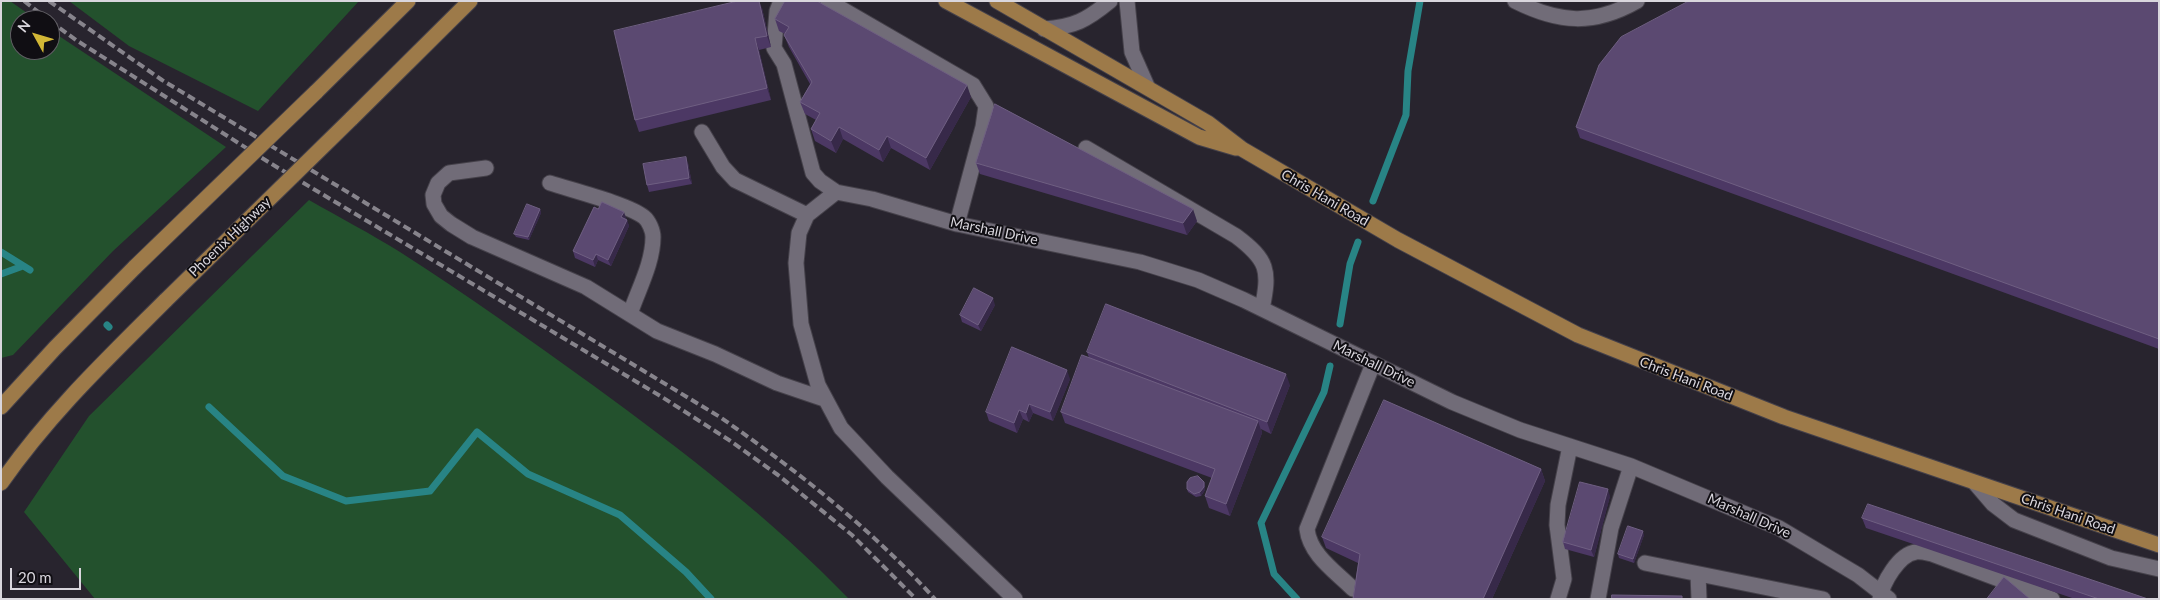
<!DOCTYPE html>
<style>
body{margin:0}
#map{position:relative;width:2160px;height:600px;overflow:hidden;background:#28242e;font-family:Lato,sans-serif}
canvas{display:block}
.frame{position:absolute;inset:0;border:2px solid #d9d6dd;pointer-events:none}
.north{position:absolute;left:10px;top:10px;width:50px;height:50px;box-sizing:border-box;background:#100e13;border:1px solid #605e64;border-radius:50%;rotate:309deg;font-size:14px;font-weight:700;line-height:20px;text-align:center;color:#d9d6dd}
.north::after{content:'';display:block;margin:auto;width:18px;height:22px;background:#d2b736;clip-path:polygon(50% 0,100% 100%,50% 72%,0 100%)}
.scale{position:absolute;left:10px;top:568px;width:71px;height:22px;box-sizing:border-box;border:2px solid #d9d6dd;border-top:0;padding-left:6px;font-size:15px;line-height:18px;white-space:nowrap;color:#d9d6dd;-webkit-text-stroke:4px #100e13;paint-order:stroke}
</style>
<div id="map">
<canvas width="2160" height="600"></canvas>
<div class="frame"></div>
<div class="north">N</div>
<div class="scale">20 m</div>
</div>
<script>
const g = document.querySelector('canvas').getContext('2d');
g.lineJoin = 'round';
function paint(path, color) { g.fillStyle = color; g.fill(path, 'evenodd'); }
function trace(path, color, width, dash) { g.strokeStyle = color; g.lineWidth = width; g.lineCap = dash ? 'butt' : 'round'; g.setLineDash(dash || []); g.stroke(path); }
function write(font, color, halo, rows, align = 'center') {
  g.font = font + ' Lato,sans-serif'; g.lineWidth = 4; g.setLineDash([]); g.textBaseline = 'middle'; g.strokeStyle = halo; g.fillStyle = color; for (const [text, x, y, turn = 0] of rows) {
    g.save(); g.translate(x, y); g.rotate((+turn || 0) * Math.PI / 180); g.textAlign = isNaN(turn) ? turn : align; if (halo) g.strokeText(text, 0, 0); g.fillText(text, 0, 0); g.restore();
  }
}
const green = new Path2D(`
 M1,1H10L37,20H20V50H50V30L226,147L113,251L13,355L1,358Z
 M69,1H359L258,111L129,46Z
 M309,200C339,217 371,234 400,252C466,294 530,340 594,386C683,451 772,519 849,599H95L24,512L89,416Z`);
const stream = new Path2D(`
 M1373,201L1406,115L1408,71L1420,1
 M1,252L30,270
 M1,274L23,266
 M1340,324L1350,264L1358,242
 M107,325L109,327
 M209,407L283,476L346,501L430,491L477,432L528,474L620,515L686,572L711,599
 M1297,599L1274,574L1261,523L1324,392L1330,366`);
const minor = new Path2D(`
 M781,1L777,11L774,48L784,64L813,173L820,181L836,192L872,199L957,224L1140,262L1198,280L1244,300L1452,402L1520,430L1631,466L1779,528L1858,575L1889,599
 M828,1L973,85L986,106L983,127L957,224
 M1127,1L1132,52L1147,86
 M1515,1C1559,23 1593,26 1637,1
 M1044,29C1074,27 1087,20 1110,1
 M702,132L723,167L735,180L807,215
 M1086,148L1236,236C1268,260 1270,270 1262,309
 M486,168L449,173L438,183L433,195L434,204L441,216L451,224L472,237L586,287L657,331L715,354L777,383L824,399
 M550,183C571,190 628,204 644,217C649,221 653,231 653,237C653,263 638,290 630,314
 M836,192L807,215L799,233L796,263L801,324L818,385L841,428L887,477L1015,599
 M1975,483L1993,504L2014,520L2111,558L2159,569
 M1645,563L1823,599
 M1698,574L1699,599
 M1353,589C1335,571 1310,555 1307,529L1373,364
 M1558,599L1564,579L1557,525L1558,505L1570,446
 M1598,599L1611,528L1631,466
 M1880,599C1882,583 1899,554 1916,552C1921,551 1927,553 1932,554L2052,599`);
const major = new Path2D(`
 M946,1L1199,137L1236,148
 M997,1L1208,123L1242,149L1398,240L1578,335L1784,417L2159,545
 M316,92L408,1
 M351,119L470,1
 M1,407L55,348L135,267
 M1,483C50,413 106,360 166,300`);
const rail = new Path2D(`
 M24,1L49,20
 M49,1L162,80L720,417C800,473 869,527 935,599
 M50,21L76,40L270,163L662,397L729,440L778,475L852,535L916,599`);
const majorBridge = new Path2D(`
 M135,267L316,92
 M166,300L351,119`);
const wall = new Path2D(`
 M2159,1V349L1580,138L1576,127Z
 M762,8L771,47L759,50L771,100L639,132L635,120Z
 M775,19L971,97L930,170L891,148L883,162L843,139L836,153L815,141L811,129L816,120L805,114L800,102L810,84L789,47L784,35L785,34L779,31Z
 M688,163L692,184L649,192L647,185Z
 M976,163L1197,221L1187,235L980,174Z
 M540,209L541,213L529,240L516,237L514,234Z
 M626,218L629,226L611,266L598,260L595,267L575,258L573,251Z
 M995,305L981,331L962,322L960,315Z
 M1087,352L1290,385L1271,434L1261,429L1262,433L1230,516L1209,508L1205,496L1212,478L1065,423L1061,412L1089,358Z
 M1070,379L1053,421L1033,413L1029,422L1023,419L1017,433L989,421L986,412Z
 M1541,469L1545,481L1492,599H1353L1358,563L1326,548L1322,537Z
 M1204,482L1205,485V490L1201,496L1196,497L1188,492L1187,489Z
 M1610,496L1594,557L1565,549L1563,542Z
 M1862,518L2148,599H2075L1866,528Z
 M1644,535L1634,563L1619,558L1618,554Z`);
const shadedWall = new Path2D(`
 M759,1L762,8L771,47L767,36Z
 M755,38L759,50L771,100L767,88Z
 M967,85L971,97L930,170L926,158Z
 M839,127L843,139L836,153L831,141Z
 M887,136L891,148L883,162L879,150Z
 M686,157L688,163L692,184L689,178Z
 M540,209L541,213L529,240L528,237Z
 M1193,209L1197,221L1187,235L1183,223Z
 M624,212L626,218L624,224L621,217Z
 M627,220L629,226L611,266L608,260Z
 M596,254L598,260L595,267L593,260Z
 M993,298L995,305L981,331L978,325Z
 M1067,370L1070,379L1053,421L1050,412Z
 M1286,374L1290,385L1271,434L1267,422Z
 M1029,404L1033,413L1029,422L1026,413Z
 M1019,410L1023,419L1017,433L1014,423Z
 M1258,421L1262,433L1230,516L1226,504Z
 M1541,469L1545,481L1492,599H1483Z
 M1204,482L1205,485V490L1201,496L1200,492Z
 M1608,489L1610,496L1594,557L1591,550Z
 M1643,531L1644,535L1634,563L1633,559Z`);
const building = new Path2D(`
 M738,1H759L767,36L755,38L767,88L635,120L614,31Z
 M785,1H817L967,85L926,158L887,136L879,150L839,127L831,141L811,129L820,113L800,102L812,82L784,35L789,27L775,19Z
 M1689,1H2159V339L1576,127L1599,65L1621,37Z
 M995,104L1193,209L1183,223L976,163Z
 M686,157L689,178L647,185L643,164Z
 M602,202L624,212L621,217L627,220L608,260L596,254L593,260L573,251L594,207L598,209Z
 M527,204L540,209L528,237L514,234Z
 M974,288L993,298L978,325L960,315Z
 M1106,304L1286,374L1267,422L1087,352Z
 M1012,347L1067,370L1050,412L1029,404L1026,413L1019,410L1014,423L986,412Z
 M1082,355L1258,421L1226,504L1205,496L1215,469L1061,412Z
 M1384,400L1541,469L1483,599H1353L1360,554L1322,537Z
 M1198,476L1204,482V487L1200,492L1194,494L1187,489V482L1190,478Z
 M1580,482L1608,489L1591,550L1563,542Z
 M1868,504L2148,599H2099L1862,518Z
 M1628,526L1643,531L1633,559L1618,554Z
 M2004,577L2030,599H1987Z
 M1612,595L1682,596V599H1612Z`);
const streetNames = [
 ["Chris Hani Road",1325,198,30],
 ["Marshall Drive",994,231,12],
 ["Phoenix Highway",230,237,-44],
 ["Marshall Drive",1374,364,26],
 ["Chris Hani Road",1686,379,21],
 ["Chris Hani Road",2068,514,19],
 ["Marshall Drive",1749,516,24]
];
paint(green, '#23512d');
trace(stream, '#288485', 7);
trace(minor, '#45414a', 17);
trace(major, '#45414a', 17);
trace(minor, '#716c78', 15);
trace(major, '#9d7a49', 15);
trace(rail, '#87848c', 4, [8, 4]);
trace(majorBridge, '#45414a', 17, []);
trace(majorBridge, '#9d7a49', 15);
paint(wall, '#4c3864');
paint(shadedWall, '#372949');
paint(building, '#5b4971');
trace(building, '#6f5f82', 1);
write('14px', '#d9d6dd', '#100e13', streetNames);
</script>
